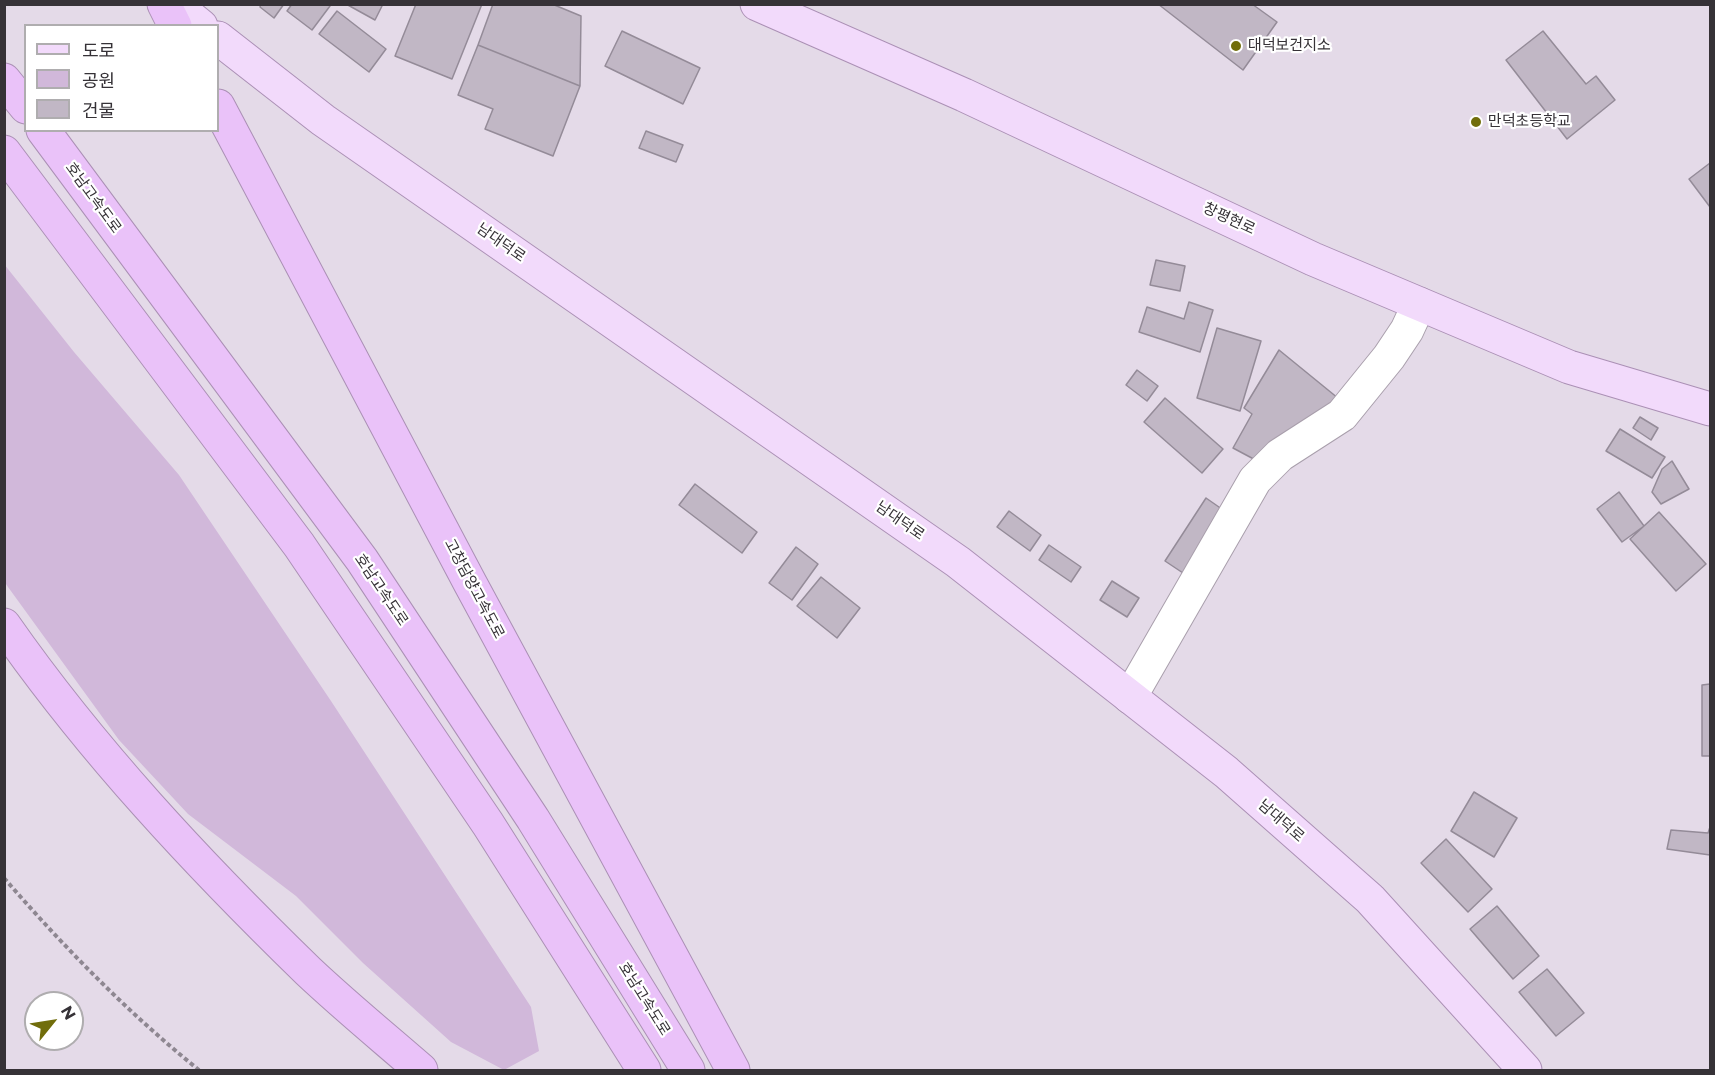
<!DOCTYPE html>
<meta charset="utf-8">
<style>
body{margin:0}
#map{position:relative;width:1715px;height:1075px;overflow:hidden;background:#e4dae8;font-family:Montserrat,"Noto Sans KR",sans-serif}
canvas{display:block}
.frame{position:absolute;inset:0;border:6px solid #363237;pointer-events:none}
.legend{position:absolute;left:24px;top:24px;width:195px;height:108px;box-sizing:border-box;background:#fff;border:2px solid #afadaf;margin:0;padding:8px 10px;list-style:none;font-size:18px;color:#363237}
.legend li{display:flex;align-items:center;gap:12px;height:30px}
.legend b{width:30px;border:2px solid #afadaf}
.north{position:absolute;left:24px;top:991px;width:60px;height:60px;box-sizing:border-box;background:#fff;border:2px solid #afadaf;border-radius:50%;rotate:60deg;font-size:16px;font-weight:700;line-height:24px;text-align:center;color:#363237}
.north::after{content:'';display:block;margin:auto;width:21px;height:27px;background:#716d0b;clip-path:polygon(50% 0,100% 100%,50% 72%,0 100%)}
</style>
<div id="map">
<canvas width="1715" height="1075"></canvas>
<div class="frame"></div>
<ul class="legend">
<li><b style="height:8px;background:#f2dafb"></b>도로</li>
<li><b style="height:16px;background:#d1b8da"></b>공원</li>
<li><b style="height:16px;background:#c1b7c5"></b>건물</li>
</ul>
<div class="north">N</div>
</div>
<script>
const g = document.querySelector('canvas').getContext('2d');
g.lineJoin = 'round';
function paint(path, color) { g.fillStyle = color; g.fill(path, 'evenodd'); }
function trace(path, color, width, dash) { g.strokeStyle = color; g.lineWidth = width; g.lineCap = dash ? 'butt' : 'round'; g.setLineDash(dash || []); g.stroke(path); }
function write(font, color, halo, rows, align = 'center') {
  g.font = font + ' Montserrat,"Noto Sans KR",sans-serif'; g.lineWidth = 4.5; g.setLineDash([]); g.textBaseline = 'middle'; g.strokeStyle = halo; g.fillStyle = color; for (const [text, x, y, turn = 0] of rows) {
    g.save(); g.translate(x, y); g.rotate((+turn || 0) * Math.PI / 180); g.textAlign = isNaN(turn) ? turn : align; if (halo) g.strokeText(text, 0, 0); g.fillText(text, 0, 0); g.restore();
  }
}
const green = new Path2D(`
 M4,264L74,352L179,475L331,701L531,1007L539,1051L504,1070L451,1042L363,963L296,896L188,814L119,740L8,587L4,581Z`);
const building = new Path2D(`
 M261,4H284L274,18L260,7Z
 M292,4H328L330,6L312,30L287,11Z
 M346,4H383L375,20Z
 M416,4H482L452,79L395,56Z
 M493,4H552L581,16L580,86L478,45Z
 M1158,4H1252L1277,22L1243,70Z
 M337,11L386,49L369,72L319,34Z
 M622,31L700,68L683,104L605,66Z
 M1543,31L1586,84L1596,76L1615,100L1567,139L1506,60Z
 M478,45L580,86L553,156L485,129L493,109L458,95Z
 M646,131L683,145L676,162L639,148Z
 M1710,163V207L1689,179Z
 M1156,260L1185,266L1180,291L1150,285Z
 M1189,302L1213,310L1200,352L1139,332L1147,307L1184,319Z
 M1217,328L1261,341L1240,411L1197,398Z
 M1279,350L1344,403L1263,464L1233,448L1252,414L1244,408Z
 M1137,370L1158,386L1147,401L1126,385Z
 M1165,398L1223,449L1202,473L1144,422Z
 M1640,417L1658,428L1651,440L1633,428Z
 M1620,429L1665,457L1652,478L1606,451Z
 M1672,461L1689,489L1661,504L1652,492L1662,469Z
 M695,484L757,532L742,553L679,505Z
 M1619,492L1644,526L1622,542L1597,509Z
 M1206,498L1229,514L1189,577L1165,561Z
 M1009,511L1041,535L1030,551L997,527Z
 M1659,512L1706,564L1676,591L1630,539Z
 M1049,545L1081,567L1071,582L1039,560Z
 M796,547L818,564L792,600L769,583Z
 M821,577L860,608L837,638L797,606Z
 M1112,581L1139,598L1127,617L1100,600Z
 M1710,684V756H1702V685Z
 M1474,792L1517,818L1494,857L1451,831Z
 M1710,827V855L1667,849L1671,830L1708,833Z
 M1446,839L1492,889L1468,912L1421,863Z
 M1497,906L1539,956L1513,979L1470,929Z
 M1547,969L1584,1013L1556,1036L1519,992Z`);
const path = new Path2D(`
 M4,878C64,947 128,1013 199,1070`);
const minor = new Path2D(`
 M1130,697L1255,480L1280,455L1342,415L1389,357L1407,330L1419,304`);
const major = new Path2D(`
 M174,4L201,26
 M757,4L964,95L1313,259L1569,367L1710,409
 M218,38L323,120L958,562L1226,772L1370,899L1525,1070`);
const highway = new Path2D(`
 M164,4L175,26
 M4,80L26,107
 M218,106L470,583L733,1070
 M43,130L362,560L533,819L688,1070
 M4,152L299,545L488,824L644,1070
 M4,625C92,751 198,864 308,971C344,1005 383,1037 421,1070`);
const markers = [
 [1236,46,6,"#716d0b"],
 [1476,122,6,"#716d0b"]
];
const poiNames = [
 ["대덕보건지소",1248,46],
 ["만덕초등학교",1488,122]
];
const streetNames = [
 ["호남고속도로",93,198,54],
 ["창평현로",1229,219,25],
 ["남대덕로",501,243,35],
 ["남대덕로",900,521,35],
 ["고창담양고속도로",474,589,62],
 ["호남고속도로",381,590,56],
 ["남대덕로",1281,821,41],
 ["호남고속도로",644,999,58]
];
paint(green, '#d1b8da');
paint(building, '#c1b7c5');
trace(building, '#948b98', 1.5);
trace(minor, '#a99fac', 35);
trace(major, '#ab90b5', 35);
trace(highway, '#ab90b5', 35);
trace(path, '#8e8791', 4, [4.5, 3]);
trace(minor, '#fff', 33);
trace(major, '#f2dafb', 33);
trace(highway, '#eac2f9', 33);
for (const [x, y, r, color] of markers) { const dot = new Path2D(); dot.arc(x, y, r, 0, 2 * Math.PI); g.fillStyle = color; g.fill(dot); trace(dot, '#fff', 2); }
write('15px', '#363237', '#fff', poiNames, 'left');
write('15px', '#363237', '#fff', streetNames);
</script>
